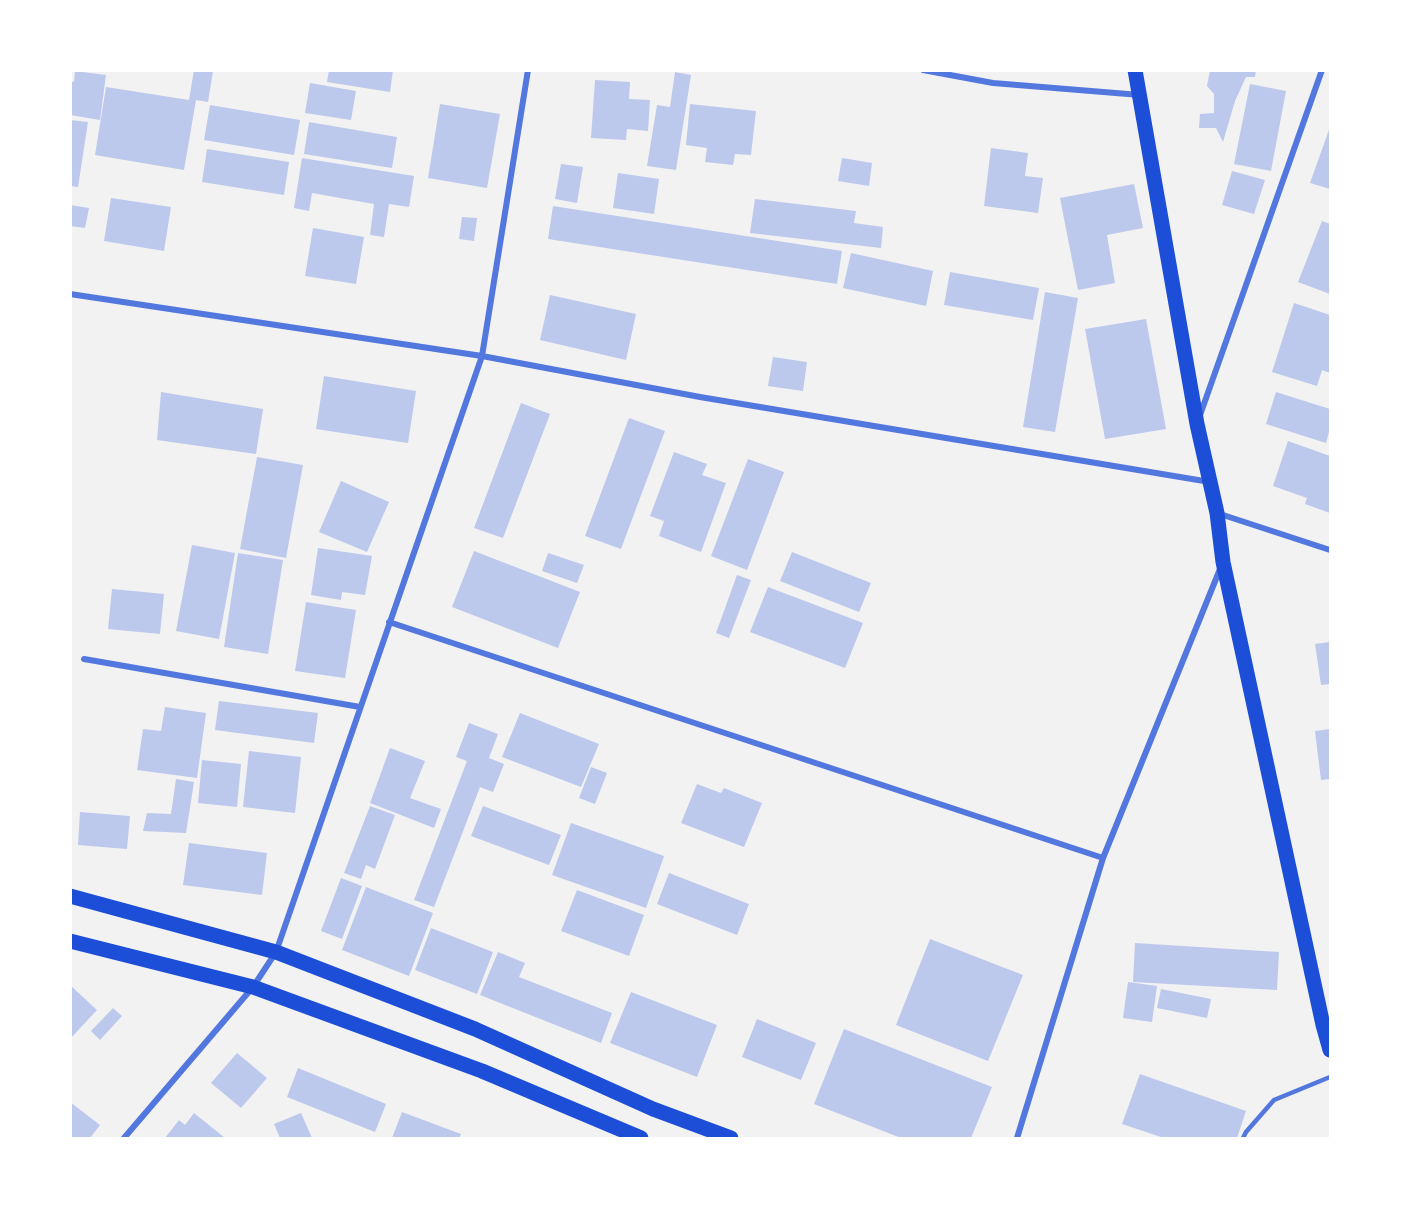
<!DOCTYPE html>
<style>
body{margin:0}
#map{position:relative;width:1401px;height:1209px;overflow:hidden;background:#f2f2f2;font-family:Lora,serif}
canvas{display:block}
.frame{position:absolute;inset:0;border:72px solid #fff;pointer-events:none}
</style>
<div id="map">
<canvas width="1401" height="1209"></canvas>
<div class="frame"></div>
</div>
<script>
const g = document.querySelector('canvas').getContext('2d');
g.lineJoin = 'round';
function paint(path, color) { g.fillStyle = color; g.fill(path, 'evenodd'); }
function trace(path, color, width, dash) { g.strokeStyle = color; g.lineWidth = width; g.lineCap = dash ? 'butt' : 'round'; g.setLineDash(dash || []); g.stroke(path); }
const building = new Path2D(`
 M194,70L213,71L208,102L196,100L184,170L95,155L106,87L189,100Z
 M329,70H393L390,92L327,82Z
 M1210,70H1256L1255,77H1246L1235,101L1223,142L1216,128H1199L1200,114L1214,113V94L1207,86Z
 M75,71L106,75L100,120L70,115V81L74,82Z
 M675,72L691,75L676,170L647,166L657,105L670,107Z
 M595,80L630,82L629,99L650,100L648,131L627,129L626,140L591,138Z
 M310,83L356,91L351,120L305,113Z
 M1250,84L1286,91L1271,171L1234,164Z
 M440,104L500,114L487,188L428,178Z
 M690,104L756,111L751,155L735,154L733,165L705,162L707,148L686,145Z
 M210,105L300,120L294,155L204,140Z
 M70,120L88,122L78,187L70,186Z
 M309,122L397,137L392,168L304,154Z
 M1330,127V189L1310,183Z
 M991,148L1028,153L1025,176L1043,178L1038,213L984,206Z
 M207,149L289,162L284,195L202,182Z
 M302,158L414,176L409,207L389,204L384,237L370,235L374,204L312,193L309,211L294,208Z
 M842,158L872,163L869,186L838,181Z
 M561,164L583,167L577,203L555,199Z
 M1232,171L1265,180L1254,214L1222,205Z
 M618,173L659,179L654,214L613,208Z
 M1134,184L1143,228L1107,235L1115,283L1078,290L1060,198Z
 M111,198L171,207L164,251L104,241Z
 M755,199L856,211L854,223L883,227L881,248L750,233Z
 M70,205L89,208L85,228L70,226Z
 M553,206L842,251L837,284L548,239Z
 M462,217L477,218L474,241L459,239Z
 M1322,221L1330,224V294L1298,282Z
 M313,228L364,237L356,284L305,276Z
 M851,253L933,271L926,306L843,288Z
 M950,272L1039,288L1033,320L944,305Z
 M1045,292L1078,298L1055,432L1023,427Z
 M550,295L636,314L626,360L540,340Z
 M1294,303L1330,315V373L1322,370L1317,386L1272,372Z
 M1146,319L1166,429L1105,439L1085,329Z
 M773,357L807,362L803,391L768,386Z
 M324,376L416,391L408,443L316,429Z
 M161,392L263,409L256,454L157,440Z
 M1276,392L1330,409V428L1326,443L1266,424Z
 M521,403L550,414L503,538L474,528Z
 M629,418L665,431L621,549L585,536Z
 M1288,441L1330,456V513L1305,504L1307,498L1273,486Z
 M674,452L707,464L702,475L726,483L701,552L659,536L664,521L650,516Z
 M257,457L303,465L286,558L240,549Z
 M748,459L784,472L747,570L711,556Z
 M341,481L389,502L367,552L319,532Z
 M192,545L235,553L219,639L176,631Z
 M318,548L372,556L365,595L342,592L341,600L311,595Z
 M474,551L580,592L558,648L452,607Z
 M792,552L871,583L859,612L780,581Z
 M238,553L283,560L268,654L224,647Z
 M548,553L584,565L577,583L542,571Z
 M737,575L751,580L729,638L716,633Z
 M768,587L863,623L845,668L750,632Z
 M112,589L164,594L160,634L108,629Z
 M306,602L356,610L345,678L295,671Z
 M1330,642V684L1321,685L1315,644Z
 M219,701L318,713L314,743L215,730Z
 M165,707L206,713L197,778L137,770L143,729L161,731Z
 M520,713L599,744L581,787L502,757Z
 M469,723L498,734L489,758L504,764L493,792L480,787L434,907L414,900L467,761L456,757Z
 M1330,729V779L1321,780L1315,731Z
 M390,748L425,761L410,798L441,809L434,828L370,803Z
 M249,751L301,757L295,813L243,807Z
 M202,760L241,764L237,807L198,803Z
 M591,767L607,773L595,804L579,798Z
 M176,779L194,782L186,833L143,831L147,813L171,814Z
 M697,784L721,793L724,788L762,803L744,847L681,823Z
 M370,806L395,815L375,869L366,865L361,879L344,873Z
 M483,806L561,835L549,865L471,836Z
 M80,812L130,816L127,849L78,845Z
 M571,823L664,856L646,908L552,875Z
 M189,843L267,853L262,895L183,885Z
 M669,873L749,904L737,935L657,904Z
 M341,878L362,886L342,939L321,931Z
 M366,887L433,913L409,976L342,950Z
 M577,890L644,915L629,956L561,931Z
 M431,928L493,952L477,994L415,970Z
 M930,939L1023,975L988,1061L896,1025Z
 M1135,943L1279,952L1277,990L1133,982Z
 M498,952L525,963L519,977L612,1013L601,1043L480,995Z
 M1128,982L1157,986L1152,1022L1123,1018Z
 M70,985L97,1010L70,1039Z
 M1161,989L1211,999L1207,1018L1157,1008Z
 M631,992L717,1025L697,1077L610,1043Z
 M113,1008L122,1016L100,1040L91,1031Z
 M757,1019L816,1043L801,1080L742,1057Z
 M844,1029L992,1087L971,1138H901L814,1104Z
 M237,1053L267,1078L241,1108L211,1083Z
 M298,1068L386,1104L375,1132L287,1097Z
 M1140,1074L1246,1111L1237,1138H1164L1122,1124Z
 M70,1102L100,1125L90,1138H70Z
 M402,1112L461,1134L459,1138H392Z
 M194,1113L225,1138H165L179,1120L185,1125Z
 M301,1113L312,1138H280L274,1124Z`);
const service = new Path2D(`
 M1243,1138L1246,1132L1274,1100L1330,1077`);
const minor = new Path2D(`
 M923,70L993,83L1140,95
 M70,294L482,356L700,397L1210,482
 M1199,418L1322,70
 M1220,514L1330,550
 M389,622L1103,858
 M84,659L360,707
 M124,1138L253,987L276,952L482,356L528,70
 M1017,1138L1103,858L1220,569`);
const primary = new Path2D(`
 M1135,70L1197,424L1217,513L1223,562L1323,1025L1330,1050
 M70,896L276,952L475,1029L653,1109L731,1138
 M70,941L253,987L482,1071L641,1138`);
paint(building, '#bdc9ec');
trace(service, '#5277de', 4.5);
trace(minor, '#5277de', 6);
trace(primary, '#1d4ed8', 15);
</script>
